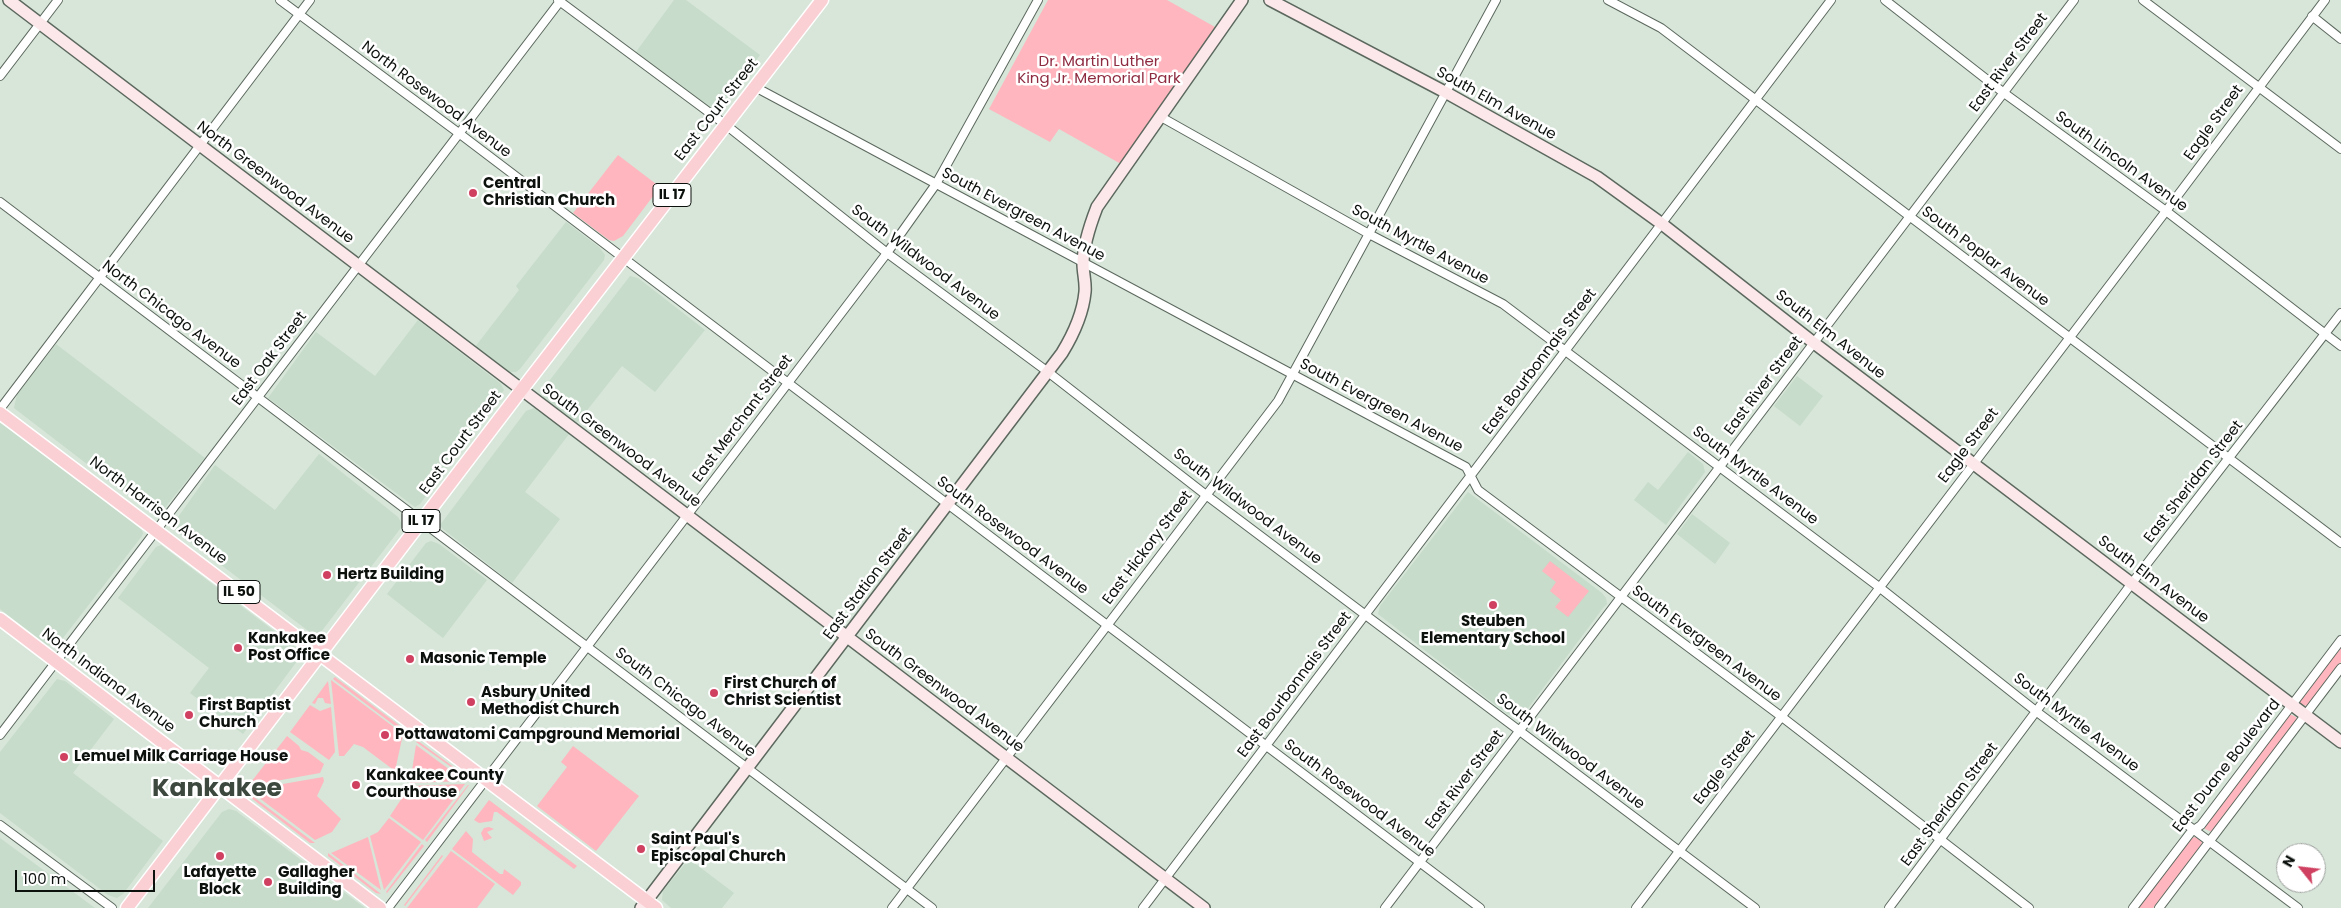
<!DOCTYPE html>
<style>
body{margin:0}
#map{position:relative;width:2341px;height:908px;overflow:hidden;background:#d7e6d9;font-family:Poppins,sans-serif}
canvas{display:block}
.north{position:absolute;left:2276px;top:843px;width:50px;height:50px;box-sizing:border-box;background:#fff;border:1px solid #9ea09e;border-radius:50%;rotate:299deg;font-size:14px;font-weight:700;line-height:20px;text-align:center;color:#0c110d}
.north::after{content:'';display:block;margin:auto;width:18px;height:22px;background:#d04060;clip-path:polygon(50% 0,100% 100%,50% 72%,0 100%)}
.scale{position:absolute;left:15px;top:870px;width:140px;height:22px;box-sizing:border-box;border:2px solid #0c110d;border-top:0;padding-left:6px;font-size:15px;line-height:18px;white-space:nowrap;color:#0c110d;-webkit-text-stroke:4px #fff;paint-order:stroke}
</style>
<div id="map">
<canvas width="2341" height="908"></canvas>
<div class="north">N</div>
<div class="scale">100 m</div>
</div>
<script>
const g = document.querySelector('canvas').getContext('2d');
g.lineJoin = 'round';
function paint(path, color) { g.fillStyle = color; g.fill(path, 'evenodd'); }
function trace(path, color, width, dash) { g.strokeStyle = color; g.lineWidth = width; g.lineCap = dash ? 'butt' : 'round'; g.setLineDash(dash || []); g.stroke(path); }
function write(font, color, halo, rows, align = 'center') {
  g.font = font + ' Poppins,sans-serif'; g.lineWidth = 5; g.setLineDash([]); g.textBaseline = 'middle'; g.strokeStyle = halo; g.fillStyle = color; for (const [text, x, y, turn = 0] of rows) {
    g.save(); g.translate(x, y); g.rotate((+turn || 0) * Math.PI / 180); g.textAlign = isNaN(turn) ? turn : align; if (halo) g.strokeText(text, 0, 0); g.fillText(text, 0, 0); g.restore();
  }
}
const built = new Path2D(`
 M674,0H686L760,55L719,109L710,108L636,52Z
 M566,222L599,247L605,255L604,260L520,369L516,372H509L475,347L519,290L516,286Z
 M630,276L638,278L705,330L655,392L622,366L577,423L543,397V389Z
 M418,320L501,384L504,390L420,504L415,507L268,398L316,332L375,376Z
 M56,344L205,458L159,515L152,514L14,408L17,394Z
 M1797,376L1823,396L1800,426L1774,406Z
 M534,408L569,434L525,492L560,519L512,583L443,529L440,525L526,411Z
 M0,423L6,425L141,529L143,533L142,536L56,647L47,645L0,609Z
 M1688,452L1703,464L1705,472L1666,525L1634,500L1648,482L1658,490Z
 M319,454L398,517L402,524L400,529L321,632L315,636L171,527L215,465L275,510Z
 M1468,492L1602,593L1606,598L1607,604L1603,608L1523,715L1517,717L1507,714L1378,614L1380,606Z
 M1692,514L1730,543L1715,564L1677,534Z
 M431,541L439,544L487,580L443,638L387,594L426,543Z
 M161,545L303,653L243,734L190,693L209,668L118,598L156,547Z
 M57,679L65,681L114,719L73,773L163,841L123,894L117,898L108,895L0,813V752Z
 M229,809L236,811L365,908H148L222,812Z
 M0,838L95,908H0Z
 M689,859L734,893L722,908H671L662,900L663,891Z`);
const green = new Path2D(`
 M1048,0H1167L1215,27L1121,164L1059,129L1050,142L989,109Z
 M618,155L660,187L623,236L614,241L609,240L573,213Z
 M1550,561L1589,591L1568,617L1555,607L1561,600L1550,591L1556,582L1542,571Z
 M2341,647V662L2307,706L2300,704V700Z
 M335,677L400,726L403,732L333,679Z
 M331,680L403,734L395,771L363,747L354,744L344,756H339Z
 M328,681L331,704L325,703L323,698H318L315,704L312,703Z
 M310,705L320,711L331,707L335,752L329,760L290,732Z
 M2289,714L2296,717L2297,720L2212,832L2205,829V825Z
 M287,736L299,746L301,750L308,752L324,764L320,773L248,786Z
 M418,741L466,776L468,779L416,742Z
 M416,745L465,781L410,783Z
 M573,746L639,796L596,851L537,806L567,767L561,762Z
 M323,777L324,781L317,796L341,819L332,832L315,840L254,794L260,788Z
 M465,784L423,840L390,816L410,786Z
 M469,785L427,842L425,840L468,785Z
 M247,792L315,843H310L246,794Z
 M489,800L577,866L574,869L497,812H494L492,821L479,823L474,820Z
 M389,818L421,842L384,890L370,836L378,832Z
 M489,827L494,829L487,832L492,838L484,841L481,833L484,828Z
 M466,831L473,839L472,852L500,874H503L504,869L521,882V885L513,895L452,849Z
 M368,837L381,890L331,853Z
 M2196,837L2202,842L2201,846L2153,908H2138L2191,838Z
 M422,844L424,846L387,893L386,892Z
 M451,851L495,884L477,908H407Z
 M328,853L381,894L376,893L328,856Z
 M442,855L443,856L405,906L404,905Z`);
const street = new Path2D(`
 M280,0L460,134L1480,908
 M558,0L726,125L887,253L1048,372L1206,495L1755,908
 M1608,0L1661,28L2341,543
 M1885,0L2004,93L2166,211L2341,346
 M2143,0L2341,149
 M2312,16L2341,39
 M0,76L58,0
 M755,87L1466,467L1478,490L1782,717L2029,908
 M1161,117L1369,234L1503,304L1879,587L2037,712L2298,908
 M0,202L932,908
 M0,409L310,0
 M0,735L561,0
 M0,825L112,908
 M388,908L887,253L936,184L1038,0
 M892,908L1278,401L1496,0
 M1143,908L1831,0
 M1385,908L2074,0
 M1636,908L2166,211L2325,0
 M1889,908L2132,583L2341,313
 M2133,908L2191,832L2201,825L2341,640
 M2159,908L2341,668`);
const secondary = new Path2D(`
 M9,0L1204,908
 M1270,0L1445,92L1597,177L1662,224L1814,343L2341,742
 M641,908L1062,353C1073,335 1083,313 1085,292C1086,283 1083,273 1083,264C1083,245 1090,225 1097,207L1242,0`);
const primary = new Path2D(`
 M0,413L656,908
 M0,619L380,908
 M127,908L513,401L822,0`);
const markers = [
 [473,193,5,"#d04060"],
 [327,575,5,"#d04060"],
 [1493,605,5,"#d04060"],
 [238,648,5,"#d04060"],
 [410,659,5,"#d04060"],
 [714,693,5,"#d04060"],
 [471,702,5,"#d04060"],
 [189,715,5,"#d04060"],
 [385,735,5,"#d04060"],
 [64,757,5,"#d04060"],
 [356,785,5,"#d04060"],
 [641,849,5,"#d04060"],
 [220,856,5,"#d04060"],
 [268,882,5,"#d04060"]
];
const shields = [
 [672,195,38],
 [421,521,38],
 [239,592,42]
];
const shieldNames = [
 ["IL 17",672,195],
 ["IL 17",421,521],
 ["IL 50",239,592]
];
const parkNames = [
 ["Dr. Martin Luther",1099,62],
 ["King Jr. Memorial Park",1099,79]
];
const streetNames = [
 ["East River Street",2009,63,-53],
 ["North Rosewood Avenue",436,100,37],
 ["South Elm Avenue",1496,104,29],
 ["East Court Street",717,110,-52],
 ["Eagle Street",2214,123,-54],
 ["South Lincoln Avenue",2121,162,36],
 ["North Greenwood Avenue",275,183,37],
 ["South Evergreen Avenue",1023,215,28],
 ["South Myrtle Avenue",1420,245,28],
 ["South Poplar Avenue",1985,257,37],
 ["South Wildwood Avenue",925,263,37],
 ["North Chicago Avenue",171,315,37],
 ["South Elm Avenue",1830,335,38],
 ["East Oak Street",270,359,-53],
 ["East Bourbonnais Street",1540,362,-53],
 ["East River Street",1764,386,-53],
 ["South Evergreen Avenue",1381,406,28],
 ["East Merchant Street",743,419,-53],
 ["East Court Street",461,443,-53],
 ["South Greenwood Avenue",621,446,37],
 ["Eagle Street",1969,446,-53],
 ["South Myrtle Avenue",1755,476,37],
 ["East Sheridan Street",2194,482,-52],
 ["South Wildwood Avenue",1247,507,37],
 ["North Harrison Avenue",158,511,37],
 ["South Rosewood Avenue",1012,536,37],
 ["East Hickory Street",1148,548,-53],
 ["South Elm Avenue",2153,580,37],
 ["East Station Street",868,584,-53],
 ["South Evergreen Avenue",1706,644,37],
 ["North Indiana Avenue",108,681,37],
 ["East Bourbonnais Street",1295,685,-53],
 ["South Greenwood Avenue",944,691,37],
 ["South Chicago Avenue",685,703,37],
 ["South Myrtle Avenue",2076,723,37],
 ["South Wildwood Avenue",1570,752,37],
 ["East Duane Boulevard",2227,766,-52],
 ["Eagle Street",1725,768,-52],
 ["East River Street",1465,780,-53],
 ["South Rosewood Avenue",1359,799,37],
 ["East Sheridan Street",1950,805,-53]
];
const poiNames = [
 ["Central",483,184],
 ["Christian Church",483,201],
 ["Hertz Building",337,575],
 ["Steuben",1493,622,"center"],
 ["Elementary School",1493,639,"center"],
 ["Kankakee",248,639],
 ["Post Office",248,656],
 ["Masonic Temple",420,659],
 ["First Church of",724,684],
 ["Christ Scientist",724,701],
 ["Asbury United",481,693],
 ["Methodist Church",481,710],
 ["First Baptist",199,706],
 ["Church",199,723],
 ["Pottawatomi Campground Memorial",395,735],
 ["Lemuel Milk Carriage House",74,757],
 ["Kankakee County",366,776],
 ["Courthouse",366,793],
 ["Saint Paul's",651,840],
 ["Episcopal Church",651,857],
 ["Lafayette",220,873,"center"],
 ["Block",220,890,"center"],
 ["Gallagher",278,873],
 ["Building",278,890]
];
const townNames = [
 ["Kankakee",217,790]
];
paint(built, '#c7dcca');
paint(green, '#ffb6be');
trace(street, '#5c685e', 10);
trace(secondary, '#5c685e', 14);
trace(primary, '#fff', 15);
trace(street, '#fff', 8);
trace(secondary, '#fce8ea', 11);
trace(primary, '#fad0d4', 12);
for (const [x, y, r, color] of markers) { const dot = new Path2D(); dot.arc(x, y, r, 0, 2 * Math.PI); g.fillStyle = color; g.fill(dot); trace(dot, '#fff', 2); }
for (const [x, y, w] of shields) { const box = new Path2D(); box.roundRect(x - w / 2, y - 11.5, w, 23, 4); g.fillStyle = '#fff'; g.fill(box); trace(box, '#0c110d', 1); }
write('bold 14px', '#0c110d', null, shieldNames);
write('15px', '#8e2b41', '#fff', parkNames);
write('15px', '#0c110d', '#fff', streetNames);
write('bold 15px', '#0c110d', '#fff', poiNames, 'left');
write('bold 25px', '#3c483d', '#fff', townNames);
</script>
